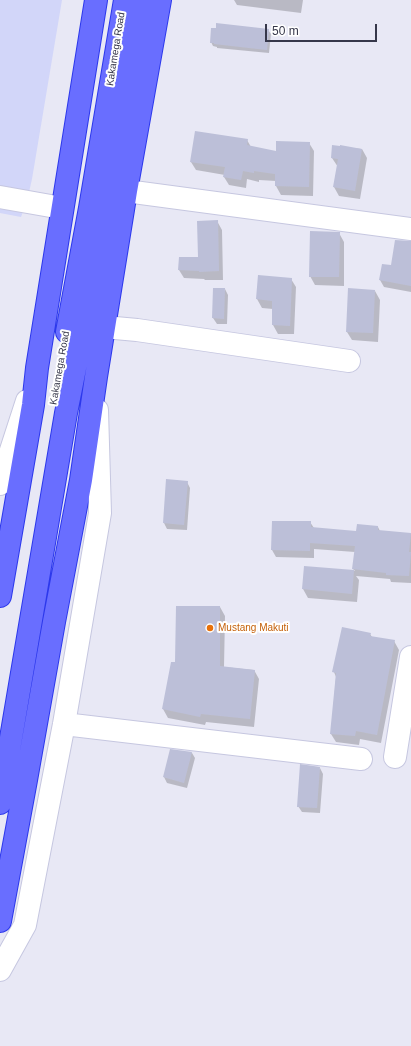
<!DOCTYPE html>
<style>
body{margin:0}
#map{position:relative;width:411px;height:1046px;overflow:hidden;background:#e8e8f5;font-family:Helvetica,sans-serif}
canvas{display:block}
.scale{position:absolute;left:265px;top:24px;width:112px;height:18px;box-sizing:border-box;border:2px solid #36374a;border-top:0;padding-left:5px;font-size:12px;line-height:14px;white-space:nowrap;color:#36374a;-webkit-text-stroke:3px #fff;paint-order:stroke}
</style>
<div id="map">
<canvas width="411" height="1046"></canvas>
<div class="scale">50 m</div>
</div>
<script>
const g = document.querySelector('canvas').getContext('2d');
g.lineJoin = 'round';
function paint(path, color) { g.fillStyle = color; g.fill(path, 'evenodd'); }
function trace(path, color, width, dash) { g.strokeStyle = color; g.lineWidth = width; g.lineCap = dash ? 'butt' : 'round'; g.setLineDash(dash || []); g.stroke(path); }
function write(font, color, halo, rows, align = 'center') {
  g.font = font + ' Helvetica,sans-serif'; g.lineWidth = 4; g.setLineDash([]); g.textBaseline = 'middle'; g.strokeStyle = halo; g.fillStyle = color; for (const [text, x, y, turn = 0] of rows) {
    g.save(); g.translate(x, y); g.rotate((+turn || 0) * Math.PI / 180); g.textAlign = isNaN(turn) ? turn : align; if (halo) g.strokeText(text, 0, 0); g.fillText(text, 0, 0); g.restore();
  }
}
const commercial = new Path2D(`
 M0,0H62L32,179L27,201L21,217L0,213Z`);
const shadow = new Path2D(`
 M234,0H303L301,13L237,5Z
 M268,30L271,34L269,53L217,48V47L213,46L211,42Z
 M247,140L251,147L277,152L309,143L314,151L313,196L281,195L276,186V181L259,180V182L247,179L246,188L229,185L224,177L225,175L196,170L191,162Z
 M333,146L362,149L367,158L360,199L339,196L334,187L338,167L332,158Z
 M217,221L222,230L223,280H205L204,279L184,278L179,270L199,258Z
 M339,233L344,242V286L315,285L310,276Z
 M411,242V292L384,287L380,280Z
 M259,276L291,279L296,287L294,334H278L273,325V309L262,308L257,299Z
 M225,289L228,295L227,324H217L213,318Z
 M375,291L380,300L378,342L352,340L347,332Z
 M167,481L187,482L190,488L187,530L167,529L164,523Z
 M273,522H310L314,528L357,532L378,527L380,531L411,534V583L391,582L390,579L356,576L359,580L357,602L308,598L303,589L305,567L355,571L353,569L355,552L314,549V558L276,557L272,550Z
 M220,607L225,616L224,667L254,670L259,679L254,727L206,722L205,725L168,718L163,709L172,663H176Z
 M370,634L372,637L394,641L399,650L381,743L360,739L359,745L336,742L331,734L336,677L334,672Z
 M171,750L192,753L195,758L187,788L167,783L164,777Z
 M320,768L323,774L320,813L302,812L298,806Z`);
const building = new Path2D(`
 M216,23L269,29L267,50L214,44V43H210L211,28H216Z
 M195,131L248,139L247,145L276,151V141L310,142L309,187L275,186V174L254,171V173L243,171L241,180L223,177L225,167L190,162Z
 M332,145L340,146V145L362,149L355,191L333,187L338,159L331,158Z
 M218,220L219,271L199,272V271L178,270L179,257H198L197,221Z
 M310,231L340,232L339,277H309Z
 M395,240L411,241V286L379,280L382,264L391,265Z
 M258,275L292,278L290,326L272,325V301L256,299Z
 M213,288H225L224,319L212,318Z
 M348,288L375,290L373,333L346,332Z
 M166,479L188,481L184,525L163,523Z
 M272,521H311V527L356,531L357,524L378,526V530L411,533L409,552H411L409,576L386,575V573L352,569L355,546L310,543V551L271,550Z
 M304,566L354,570L352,594L302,589Z
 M176,606H220V666L255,670L250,719L201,714L200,717L162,709L171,662H175Z
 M342,627L371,633L370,636L395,640L377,735L356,731L355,736L330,734L336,673L332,672Z
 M170,749L192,752L184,783L163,777Z
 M300,764L320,767L317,808L297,807Z`);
const minor = new Path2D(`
 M126,191L411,229
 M0,197L62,208
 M104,327L137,330L349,361
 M0,484L27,401
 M64,724L361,759
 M395,757L411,657
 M0,970L25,925L64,724L100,513L97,410`);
const highway = new Path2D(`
 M67,332L90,208L125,0
 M0,596L33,405L37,368L96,0
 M0,803L66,413L112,184L140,0
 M0,921L26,780L54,622L81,480L96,377L126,191L160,0`);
const markers = [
 [210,628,4,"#e8710a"]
];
const streetNames = [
 ["Kakamega Road",116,49,-81],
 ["Kakamega Road",60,368,-80]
];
const foodNames = [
 ["Mustang Makuti",218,628]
];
paint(commercial, '#d2d6f9');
paint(shadow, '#0003');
paint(building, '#bcbfd8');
trace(minor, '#c6c7e0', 24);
trace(highway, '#2c38ec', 24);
trace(minor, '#fff', 22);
trace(highway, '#696eff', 22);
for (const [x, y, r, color] of markers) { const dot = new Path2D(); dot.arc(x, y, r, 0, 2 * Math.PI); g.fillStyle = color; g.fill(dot); trace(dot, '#fff', 1.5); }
write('10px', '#36374a', '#fff', streetNames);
write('10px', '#c56008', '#fff', foodNames, 'left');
</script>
